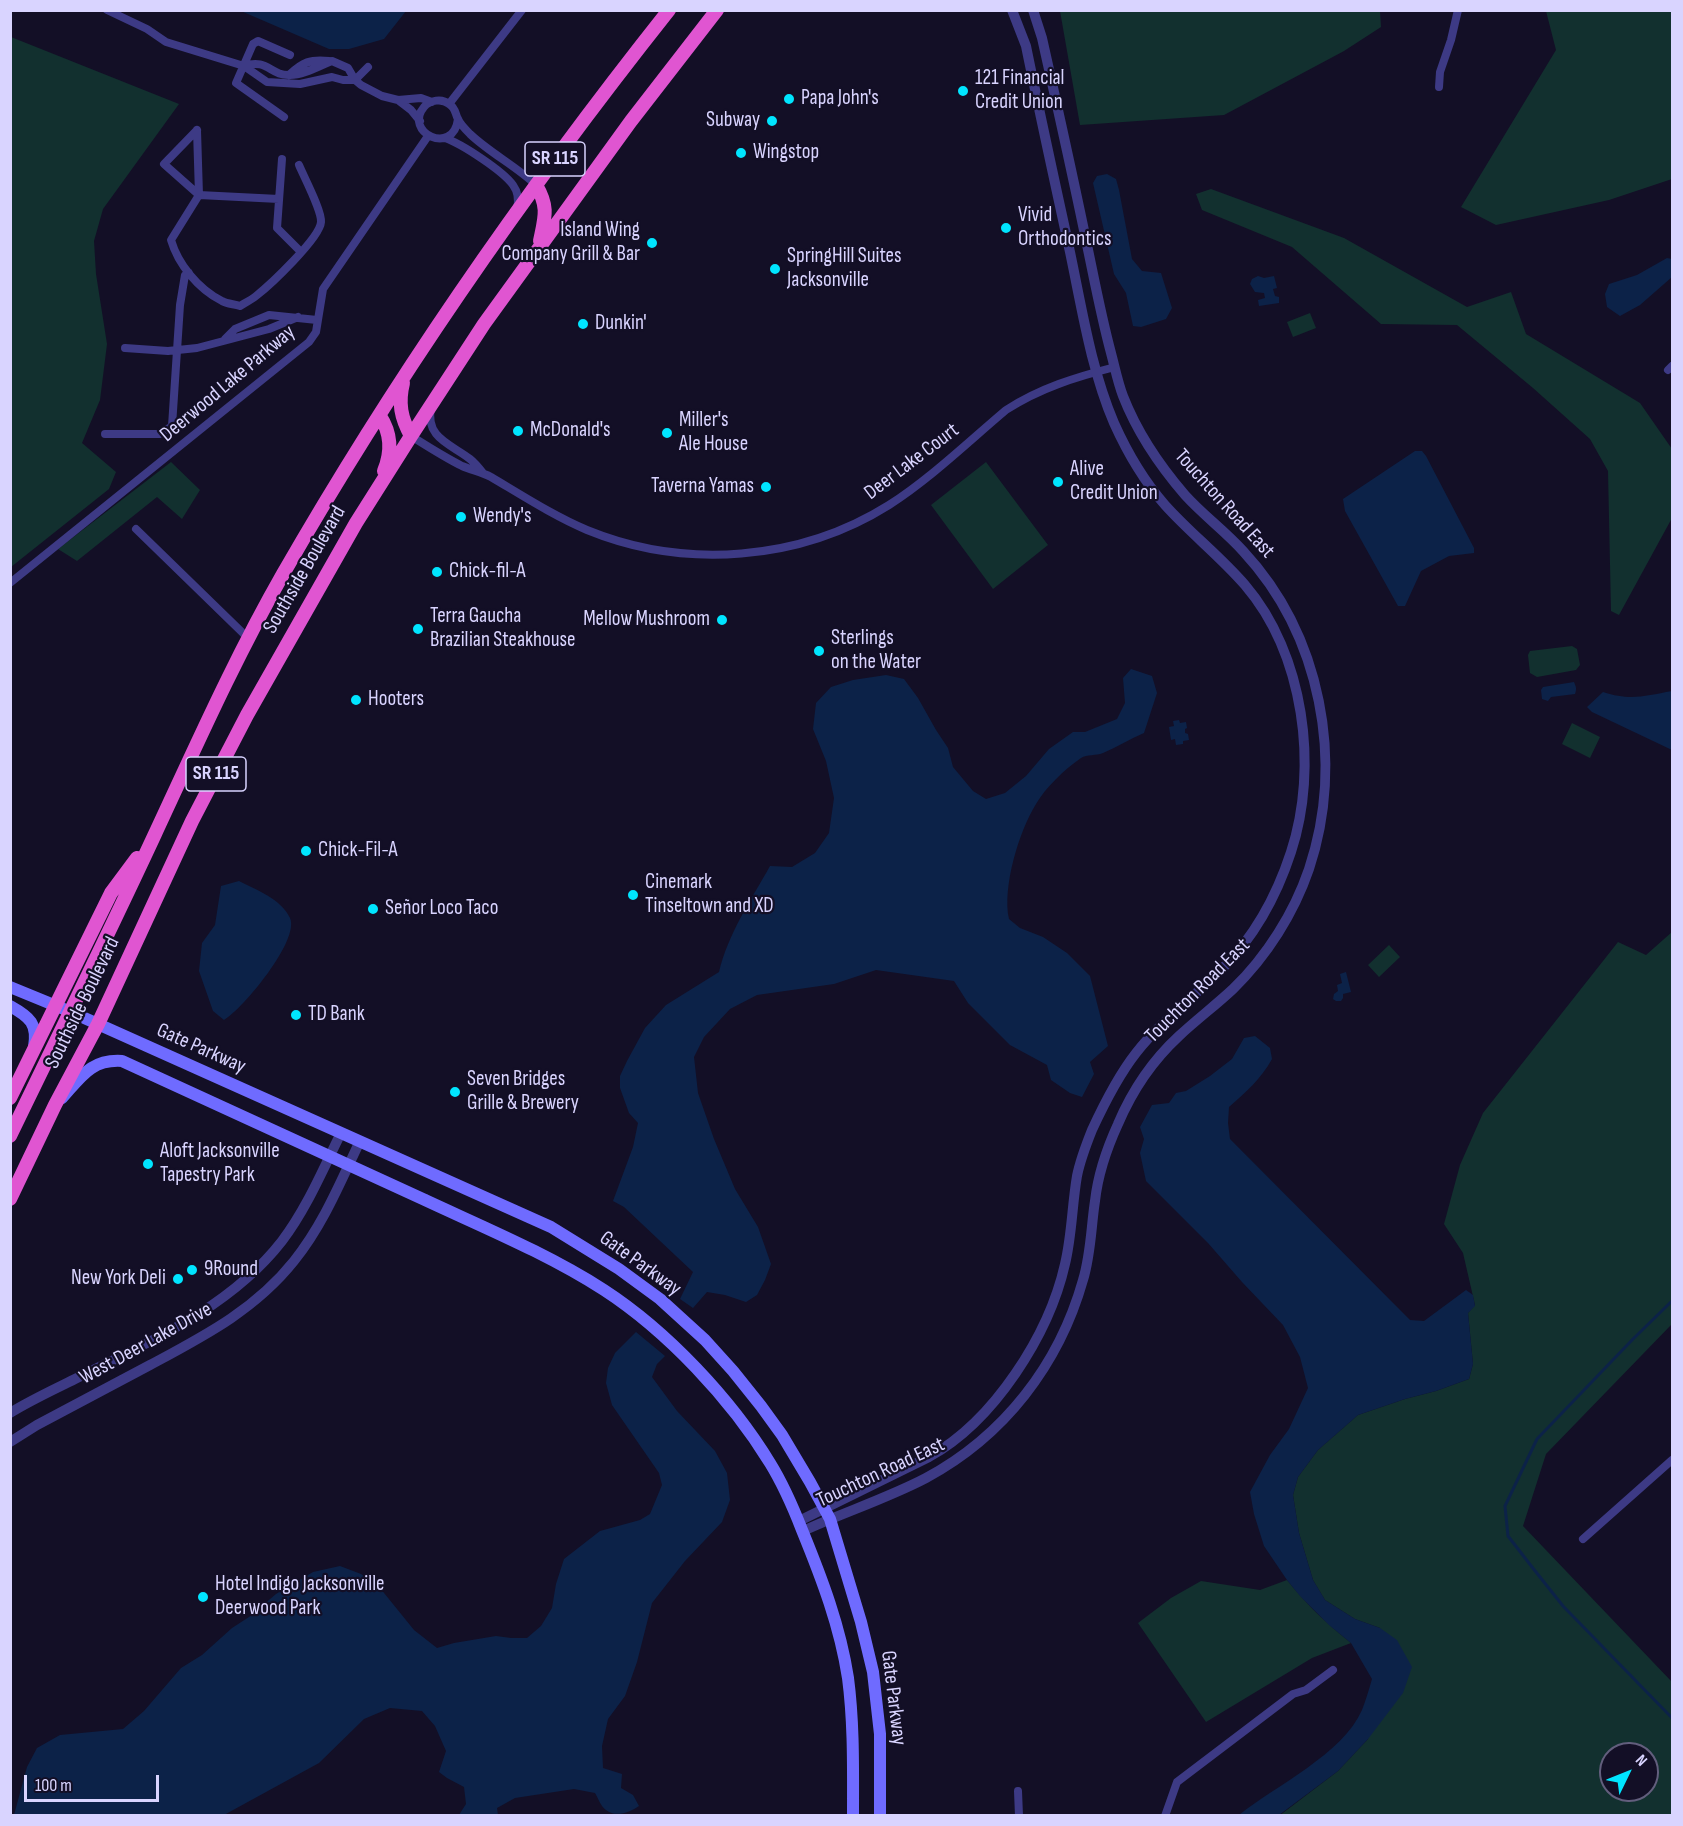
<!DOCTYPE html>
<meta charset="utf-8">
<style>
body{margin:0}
#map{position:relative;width:1683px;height:1826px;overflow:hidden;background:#130f26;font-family:"Sofia Sans Condensed",sans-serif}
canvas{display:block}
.frame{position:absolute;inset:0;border:12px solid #d9d4ff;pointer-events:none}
.north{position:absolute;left:1599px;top:1742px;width:60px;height:60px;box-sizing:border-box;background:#130f26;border:2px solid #625e7d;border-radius:50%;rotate:47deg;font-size:16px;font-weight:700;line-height:24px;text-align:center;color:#d9d4ff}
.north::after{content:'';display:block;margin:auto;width:21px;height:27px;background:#00e5ff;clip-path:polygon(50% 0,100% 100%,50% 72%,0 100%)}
.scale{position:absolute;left:24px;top:1775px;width:135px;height:27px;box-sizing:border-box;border:3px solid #d9d4ff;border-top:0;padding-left:8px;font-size:18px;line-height:21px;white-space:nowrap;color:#d9d4ff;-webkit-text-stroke:4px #130f26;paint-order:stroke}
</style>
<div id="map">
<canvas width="1683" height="1826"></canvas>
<div class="frame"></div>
<div class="north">N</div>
<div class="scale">100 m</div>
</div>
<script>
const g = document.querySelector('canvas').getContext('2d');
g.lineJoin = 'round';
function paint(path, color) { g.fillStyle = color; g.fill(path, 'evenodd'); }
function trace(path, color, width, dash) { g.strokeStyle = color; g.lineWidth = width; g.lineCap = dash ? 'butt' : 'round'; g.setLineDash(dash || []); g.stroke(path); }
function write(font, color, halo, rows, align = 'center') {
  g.font = font + ' "Sofia Sans Condensed",sans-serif'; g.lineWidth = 4.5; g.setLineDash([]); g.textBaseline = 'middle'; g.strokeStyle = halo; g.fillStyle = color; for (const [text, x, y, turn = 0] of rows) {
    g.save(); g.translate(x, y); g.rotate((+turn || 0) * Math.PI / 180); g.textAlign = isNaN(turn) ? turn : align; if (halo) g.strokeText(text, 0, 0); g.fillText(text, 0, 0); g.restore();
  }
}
const green = new Path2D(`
 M1060,11H1380L1381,27L1344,51L1224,115L1080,125Z
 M1546,11H1672V179L1609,200L1496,225L1461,207L1556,50Z
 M11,37L179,104L103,209L94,241L96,274L107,344L100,400L82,443L116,472L109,489L11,567Z
 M1211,189L1344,238L1467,307L1511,292L1526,334L1640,403L1672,449V518L1619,615L1611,611L1608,471L1590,439L1533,388L1457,325L1381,324L1292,247L1202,210L1196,194Z
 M1310,313L1316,328L1293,337L1287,322Z
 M171,462L200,490L182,519L157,497L77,561L58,549Z
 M986,462L1048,545L993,589L931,505Z
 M1572,646L1577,649L1580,665L1576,670L1537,677L1530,673L1528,655L1530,651Z
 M1572,723L1600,737L1590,758L1562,744Z
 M1672,932V1324L1546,1454L1523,1526L1672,1682V1815L1279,1816L1338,1771L1368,1739L1380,1628L1355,1619L1325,1600L1313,1580L1299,1533L1293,1495L1298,1477L1318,1450L1358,1415L1405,1399L1436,1391L1469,1379L1473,1364L1468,1313L1475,1305L1463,1253L1444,1224L1460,1165L1483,1113L1618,942L1646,955ZM1611,1754H1647V1790H1611Z
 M1389,945L1400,957L1379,977L1368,965Z
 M1287,1580C1306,1604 1327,1624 1351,1643L1312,1658L1206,1722L1138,1623L1171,1598L1201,1581L1260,1590Z`);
const water = new Path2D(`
 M241,11L406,10V11L384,39L349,49H329Z
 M1107,174L1116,179L1119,190L1132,259L1142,271L1161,273L1172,308L1166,319L1141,327L1133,326L1126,293L1114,274L1093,183L1097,176Z
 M1667,258L1672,259V277L1640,305L1620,316L1607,307L1605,294L1609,284L1637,275Z
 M1258,276L1264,278L1274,276L1277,288L1273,289L1275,296L1279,297V303L1259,306L1258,300L1265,298L1264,293L1255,292L1250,284L1252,279Z
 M1415,451H1422L1426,456L1474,548V553L1449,556L1421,571L1405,606H1398L1345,511L1343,499Z
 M1131,669L1152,676L1157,693L1144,733C1130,739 1117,747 1103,753C1096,756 1087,754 1081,758C1064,770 1046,787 1036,804C1019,831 1002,888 1009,919L1020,928L1043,937L1067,953L1090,976L1108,1046L1090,1062L1094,1074L1082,1097L1070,1093L1051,1080L1047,1065L1010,1045L968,1003L954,981L876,970L834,984L757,995L730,1009L704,1037L694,1057L698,1093L714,1139L735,1189L758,1227L771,1264L765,1280L757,1295L746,1302L725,1295L707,1292L693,1308L680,1299L693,1272L624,1207L613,1201L633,1147L638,1123L629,1113L620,1088V1076L627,1061L645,1028L666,1005L719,972C728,934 751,900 770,866L792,867L815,853L829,833L834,798L826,761L813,729L816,703L831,687L853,680L886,675L904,679L918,698L936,730L948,748L953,767L973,791L986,799L1005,793L1026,776L1049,749L1073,732H1085L1117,719L1125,703L1123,678Z
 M1574,682C1576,687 1577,688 1575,694L1551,697L1548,701L1542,699L1541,690L1543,687Z
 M1672,691V750L1592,712L1587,707L1603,692C1630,701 1645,696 1672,691Z
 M1179,720L1180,723L1186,722L1187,728L1185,729V733L1188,734L1189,740L1183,741V744L1176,745L1175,739L1171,740L1169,727L1174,726L1173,721Z
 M239,881C257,890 281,899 290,918C300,940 243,1009 224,1020L213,1011L199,971L202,943L215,925L221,886Z
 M1346,972L1351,992L1343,994V998L1341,1001H1336L1333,999L1334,994L1338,991L1337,985L1342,983L1340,974Z
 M1255,1036L1270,1048L1272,1059C1261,1079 1246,1092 1229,1107L1228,1123L1230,1139L1410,1320L1424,1321L1466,1290L1473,1295L1475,1306L1468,1313L1473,1364L1469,1379L1436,1391L1405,1399L1358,1415L1318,1450L1298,1477L1293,1495L1299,1533L1313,1580L1325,1600L1355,1619L1380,1628L1397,1640L1412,1667L1403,1693L1368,1739L1338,1771L1279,1815H1239C1275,1786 1343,1754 1362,1710C1366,1700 1369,1689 1372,1679L1351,1643L1329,1625L1300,1596L1287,1580L1264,1546L1254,1514L1250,1492L1270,1455L1289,1429L1308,1388L1300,1357L1283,1325L1242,1282L1208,1243L1146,1181L1140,1153L1144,1139L1140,1127L1152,1105L1169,1103L1176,1093L1186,1091L1210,1076L1232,1059L1244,1038Z
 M636,1332L665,1356L657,1364L652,1377L677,1411L715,1451L727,1473L730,1500L722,1522L685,1561L652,1603L637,1662L625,1696L608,1719L602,1746L603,1768L622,1774L621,1788L633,1795L639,1806C630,1812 616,1818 606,1810C601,1807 598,1798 595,1793L574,1789L515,1798L497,1808L498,1815H459L466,1804L464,1787L447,1778L439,1772L446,1751L435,1726L422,1711L390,1708L364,1719L319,1763L224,1815H14L27,1767L37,1748L60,1735L123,1729L144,1711L181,1668L202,1655L232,1628L249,1617L276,1594L313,1572L340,1566L361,1574L380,1588L414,1630L437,1648L454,1643L496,1636L511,1638H527L541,1626L552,1608L556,1584L564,1559L600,1531L640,1520L650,1514L662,1485L659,1473L612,1405L606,1383L608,1368L615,1353Z`);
const stream = new Path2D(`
 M1672,1301L1633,1339L1537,1439L1505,1506L1508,1536L1532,1567L1563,1606L1672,1718`);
const minor = new Path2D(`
 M107,10L147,29L166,42L244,66L267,82L300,84L332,77L343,80H355L368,67
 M244,66C268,58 270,76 290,75C304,75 319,66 332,61L348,68L355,80L361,85L382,96L398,100L421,98L432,102
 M289,75C303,62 310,59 329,61
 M1439,87L1440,72L1451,40L1458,10
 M398,100L411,110L420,121
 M449,104L522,10
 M284,117L236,83L253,44L258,41L290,55
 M458,119C453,157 403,132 424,107C430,100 442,98 449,104C456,108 455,114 458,119C460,124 466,130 470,134C490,153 516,166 536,185
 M197,130L199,195L171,240C178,264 198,289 222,301C227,304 234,304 240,306C245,303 251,300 256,296C270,285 320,238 321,222C322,211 304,177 299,165
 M197,130L164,164L199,195L279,199
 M445,138C462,144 503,171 513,185C518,192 519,200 517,208
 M282,159L277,228L301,252
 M225,339L235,329L269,315L317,320
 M125,348L168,351L197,348L269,329L298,317
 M1668,370L1672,366
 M431,408C425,438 451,444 470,459C475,463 479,468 483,473
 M105,434H160L172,426L180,305L185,275L189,273
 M411,436C427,446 444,457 462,466C471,470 482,472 491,477C523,496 554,516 587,530C685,570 800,561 889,505C931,478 968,442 1006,410C1040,388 1076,377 1115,367
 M136,529L249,639
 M10,583L309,342L316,332L323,289L428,136
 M1583,1539L1672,1460
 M1018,1791L1019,1816
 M1165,1816L1177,1782L1293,1694L1306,1690L1333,1670`);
const tertiary = new Path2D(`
 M10,1413C31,1400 53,1390 75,1379C149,1342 230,1308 282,1241C307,1208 323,1169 341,1133
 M10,1442L37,1425C75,1405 112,1385 150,1365C204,1336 255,1310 294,1261C323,1225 340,1183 360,1141
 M799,1521L929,1457C994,1421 1049,1335 1065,1264C1072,1235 1072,1205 1077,1176C1080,1161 1086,1145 1092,1130C1104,1104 1118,1076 1136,1053C1161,1021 1194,997 1222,969C1254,937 1277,895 1291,852C1319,767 1304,654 1245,585C1220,556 1190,533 1165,505C1144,481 1127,452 1114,423C1091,369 1082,309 1070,252C1055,183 1040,115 1026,46L1012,10
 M803,1531C842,1513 888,1498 926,1478C1004,1436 1059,1365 1083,1280C1091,1254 1091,1227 1095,1201C1098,1174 1107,1148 1118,1124C1132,1091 1153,1060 1179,1036C1196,1020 1216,1005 1233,989C1267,956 1294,913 1309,869C1345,761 1321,635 1243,551C1225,531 1203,515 1185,495C1160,466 1137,432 1123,396C1118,383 1115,368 1111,353C1101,316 1094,278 1086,240C1072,172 1057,105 1042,38L1033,10`);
const secondary = new Path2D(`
 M10,987L71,1012L551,1227L619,1269L660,1299L705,1340L733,1371L761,1406L782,1435L810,1482L830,1519L861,1622L873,1672L880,1734V1816
 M10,1006C30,1017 38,1024 34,1047
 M62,1098C81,1077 91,1059 122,1061C223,1108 324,1154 425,1200C485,1228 548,1254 604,1290C667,1331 731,1399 770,1463C783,1484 793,1507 802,1530C822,1579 840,1626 848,1678C854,1724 853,1770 853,1816`);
const trunk = new Path2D(`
 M536,185C549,207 545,217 540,241
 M403,383C398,403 401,418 411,436
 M380,416C391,433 392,452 384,471
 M10,1098L111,893L137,858
 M10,1136C59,1035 108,935 155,834C196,746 235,658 283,574C396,377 527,189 669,10
 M10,1199L55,1105L98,1024L192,821L247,715L356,523L411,436L484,324L631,121L717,10`);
const markers = [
 [963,91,6,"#00e5ff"],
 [789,99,6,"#00e5ff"],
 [772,121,6,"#00e5ff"],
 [741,153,6,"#00e5ff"],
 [1006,228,6,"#00e5ff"],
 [652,243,6,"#00e5ff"],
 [775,269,6,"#00e5ff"],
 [583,324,6,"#00e5ff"],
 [518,431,6,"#00e5ff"],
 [667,433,6,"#00e5ff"],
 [1058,482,6,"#00e5ff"],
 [766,487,6,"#00e5ff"],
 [461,517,6,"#00e5ff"],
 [437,572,6,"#00e5ff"],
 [722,620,6,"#00e5ff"],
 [418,629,6,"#00e5ff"],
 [819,651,6,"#00e5ff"],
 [356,700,6,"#00e5ff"],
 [306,851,6,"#00e5ff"],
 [633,895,6,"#00e5ff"],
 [373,909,6,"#00e5ff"],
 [296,1015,6,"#00e5ff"],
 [455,1092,6,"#00e5ff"],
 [148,1164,6,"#00e5ff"],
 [192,1270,6,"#00e5ff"],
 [178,1279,6,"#00e5ff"],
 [203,1597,6,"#00e5ff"]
];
const shields = [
 [555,159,60],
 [216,774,60]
];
const shieldNames = [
 ["SR 115",555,159],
 ["SR 115",216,774]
];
const poiNames = [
 ["121 Financial",975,79],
 ["Credit Union",975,103],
 ["Papa John's",801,99],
 ["Subway",760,121,"right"],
 ["Wingstop",753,153],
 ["Vivid",1018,216],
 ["Orthodontics",1018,240],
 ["Island Wing",640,231,"right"],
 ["Company Grill & Bar",640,255,"right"],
 ["SpringHill Suites",787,257],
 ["Jacksonville",787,281],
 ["Dunkin'",595,324],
 ["Miller's",679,421],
 ["Ale House",679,445],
 ["McDonald's",530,431],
 ["Alive",1070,470],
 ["Credit Union",1070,494],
 ["Taverna Yamas",754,487,"right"],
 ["Wendy's",473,517],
 ["Chick-fil-A",449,572],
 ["Terra Gaucha",430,617],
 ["Brazilian Steakhouse",430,641],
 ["Mellow Mushroom",710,620,"right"],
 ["Sterlings",831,639],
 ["on the Water",831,663],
 ["Hooters",368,700],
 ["Chick-Fil-A",318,851],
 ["Cinemark",645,883],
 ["Tinseltown and XD",645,907],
 ["Señor Loco Taco",385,909],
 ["TD Bank",308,1015],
 ["Seven Bridges",467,1080],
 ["Grille & Brewery",467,1104],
 ["Aloft Jacksonville",160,1152],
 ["Tapestry Park",160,1176],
 ["9Round",204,1270],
 ["New York Deli",166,1279,"right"],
 ["Hotel Indigo Jacksonville",215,1585],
 ["Deerwood Park",215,1609]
];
const streetNames = [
 ["Deerwood Lake Parkway",228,384,-40],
 ["Deer Lake Court",912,462,-37],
 ["Touchton Road East",1224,504,48],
 ["Southside Boulevard",305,570,-60],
 ["Touchton Road East",1198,991,-45],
 ["Southside Boulevard",83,1003,-64],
 ["Gate Parkway",201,1049,24],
 ["Gate Parkway",640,1264,36],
 ["West Deer Lake Drive",146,1344,-29],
 ["Touchton Road East",881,1473,-25],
 ["Gate Parkway",893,1698,83]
];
paint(green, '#12302f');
paint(water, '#0c2248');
trace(stream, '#0c2248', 3);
trace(minor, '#3d3a85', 8);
trace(tertiary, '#3d3a85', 10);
trace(secondary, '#6f6bff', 12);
trace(trunk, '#e055d1', 14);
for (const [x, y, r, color] of markers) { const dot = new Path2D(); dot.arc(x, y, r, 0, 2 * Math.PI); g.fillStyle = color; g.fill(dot); trace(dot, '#130f26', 2); }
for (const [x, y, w] of shields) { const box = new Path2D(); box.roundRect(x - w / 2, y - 17, w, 34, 4.5); g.fillStyle = '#130f26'; g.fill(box); trace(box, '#d9d4ff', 1.5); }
write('bold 20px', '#d9d4ff', null, shieldNames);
write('21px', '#d9d4ff', '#130f26', poiNames, 'left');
write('21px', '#d9d4ff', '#130f26', streetNames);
</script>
